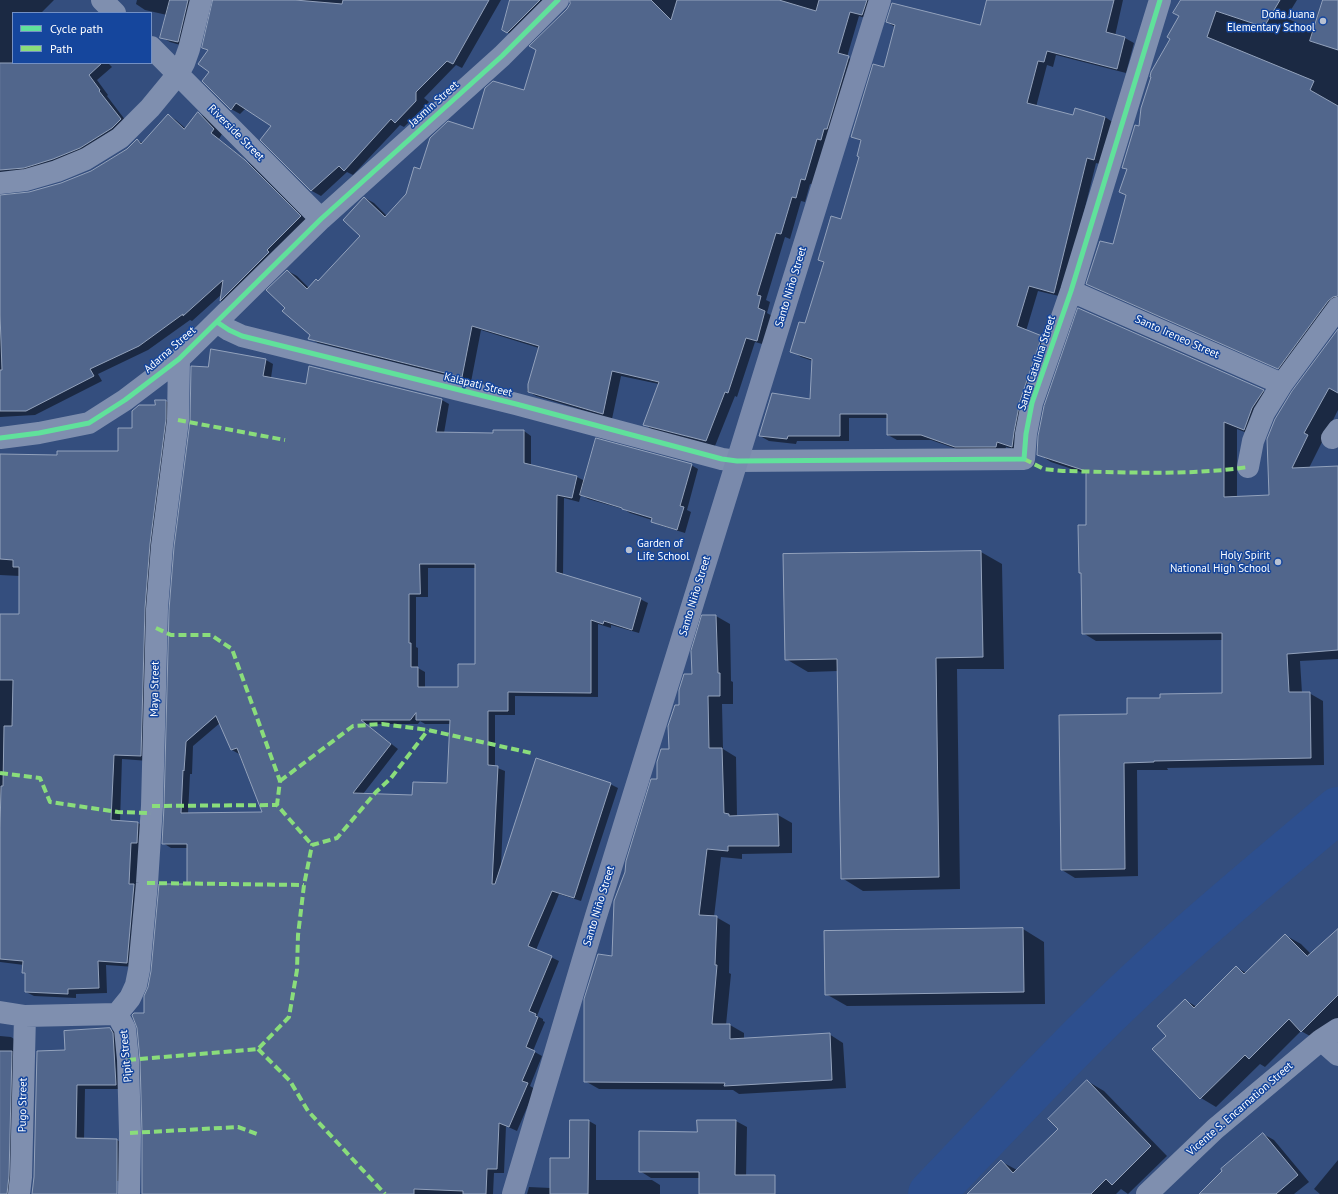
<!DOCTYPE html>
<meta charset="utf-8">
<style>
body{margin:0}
#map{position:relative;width:1338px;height:1194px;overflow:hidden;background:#344e7e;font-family:"PT Sans",sans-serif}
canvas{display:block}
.legend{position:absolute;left:12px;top:12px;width:140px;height:52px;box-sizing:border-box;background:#15469d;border:1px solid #7390c4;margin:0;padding:5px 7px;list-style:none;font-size:12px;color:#fff}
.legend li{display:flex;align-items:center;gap:8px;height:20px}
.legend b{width:20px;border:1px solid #7390c4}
</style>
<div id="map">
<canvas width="1338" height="1194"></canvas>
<ul class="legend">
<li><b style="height:5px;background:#60e19b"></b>Cycle path</li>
<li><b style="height:5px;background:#8add7b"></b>Path</li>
</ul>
</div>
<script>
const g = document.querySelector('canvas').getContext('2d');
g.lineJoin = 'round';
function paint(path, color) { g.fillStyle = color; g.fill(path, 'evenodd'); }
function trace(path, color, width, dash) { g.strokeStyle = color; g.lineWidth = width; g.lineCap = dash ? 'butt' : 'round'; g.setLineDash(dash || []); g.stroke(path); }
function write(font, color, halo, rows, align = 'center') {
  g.font = font + ' "PT Sans",sans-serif'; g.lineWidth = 3; g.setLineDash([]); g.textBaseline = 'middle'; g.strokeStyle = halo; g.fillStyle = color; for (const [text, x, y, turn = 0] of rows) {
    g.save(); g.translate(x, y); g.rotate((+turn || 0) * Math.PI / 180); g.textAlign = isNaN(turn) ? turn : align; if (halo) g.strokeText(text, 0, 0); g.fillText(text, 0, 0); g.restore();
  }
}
const shadow = new Path2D(`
 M0,0H54L41,13H13V63H108L112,67L97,80L108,95L107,96L129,125L89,152L0,180Z
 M137,0H199L187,47L170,42L161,37L167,15L145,10L136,4Z
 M214,0H501L462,68L456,65L424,98L429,102L404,127L400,125L353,175L347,172L321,196L312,191L262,140L273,125L246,108L240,114L231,109L211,72L209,51L203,48Z
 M511,0H554L517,38L503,30Z
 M571,0H874L871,20L859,16L847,57L858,63L814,185L810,184L805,202L801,201L790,239L785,237L766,300L770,302L767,313L774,317L766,345L755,342L737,397L735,396L715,446L653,430L645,425L659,384L621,376L612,419L536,396L527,391L539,348L481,330L471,382L318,343L309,338L311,334L286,308L288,271L297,276L309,288L319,282L362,236L365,198L374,203L387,216L407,195L421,170L525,92L571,3Z
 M1021,0H1123L1115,36L1125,38L1134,43L1126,73L1056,55L1053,67L1047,65L1036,107L1074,117L1076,110L1105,117L1114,123L1103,165L1096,163L1063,297L1038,291L1026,331L1051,342L1021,451L1006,447L1005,451L965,452L931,440H897L888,435V418H849V441H797L796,444L769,441L760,436L811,400L813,361L801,357L792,351L806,325L824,263L819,259L842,220L860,157L861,141L852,136L885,68L895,27L887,22L1049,44Z
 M1182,0H1297L1286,18L1314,30L1324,0H1338V312L1292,375L1101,291L1087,284L1114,246L1127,196L1120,192L1128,170L1123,167L1140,127L1180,16Z
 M198,113L207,118L222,134L219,139L253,166L309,222L229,306L221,301L222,294L192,321L190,320L148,350L98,374L102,381L35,415L0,417V196L28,193L61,184L91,171L127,149L137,140L143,143L168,115L176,120L185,128Z
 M1338,331V410L1309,468L1338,467V659L1300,661L1302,693H1309L1323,701L1324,765L1167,768L1168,770H1137L1138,876L1075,878L1062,870L1128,715L1161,699L1223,694V640L1096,641L1083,633L1082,574L1080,573L1087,526V474L1051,462L1038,454L1263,391L1276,398L1257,437L1237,429V497L1270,496Z
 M266,360L273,364L271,378L306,385L310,367L442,400L449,404L444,433L494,434L524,431L531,436V465L577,477L585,481L691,465L698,469L687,510L691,512L685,533L659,525L652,521V520L630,513L623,509L588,499L581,495L579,502L564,498L563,575L640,599L648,603L639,633L611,625V628L598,624V697L515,696V715H495V767L505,771L501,867L610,784L618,788L581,901L559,894L536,950L559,961L537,1016L543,1019V1021L545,1022L533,1051L542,1056L530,1086L535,1089L517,1131L506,1126L504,1173H494L493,1194H143L145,1014L149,988L188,885V848H171L163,843L209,368ZM428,568H476V665L459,688H425V672L418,668V648L416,647V597H428ZM420,721L425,724H451L448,784L413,796L363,794L398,749L366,724H418ZM220,723L232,750L239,754L263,813L188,814L190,774H192L193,746Z
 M166,401L174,406L149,761L122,759L120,822L138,823L146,827L135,967L106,965L107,993L76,994V998L34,996L26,992V974L24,973V965L0,962V615H20V576L0,575V454L58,456L119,452L134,429L156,406Z
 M981,552L1002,564L1004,669H957L960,889L863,891L842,878L838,671L808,672L786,659Z
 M716,616L730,624L731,681L733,682V704H722L723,749L736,757L737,816L778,815L792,823V853L742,854V859L721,857L714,917H716L730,925L729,973L731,974L726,1025H730L744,1033V1039L829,1034L843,1043L846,1088L739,1094L733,1090L599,1089L585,1081L613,957L658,780L670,750L680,706Z
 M1023,929L1044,942L1045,1004L847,1006L826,994Z
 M1338,930V1019L1317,1040L1301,1031L1265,1067L1260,1064L1216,1107L1201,1098L1167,1036L1185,1000L1197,1007L1236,967L1246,973L1285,935L1301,944L1311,954Z
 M110,1029L119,1034L124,1089H85L84,1140H117L125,1145V1181H107V1194H33L66,1051Z
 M0,1036L11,1037L19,1042L15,1194H0Z
 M1087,1081L1104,1091L1167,1156L1128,1194L1121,1189L1116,1194H968L1002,1162L1017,1170L1059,1129Z
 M589,1121L596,1125V1180H652L660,1185V1194H527L529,1187L551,1188L570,1159Z
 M736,1121L747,1127L746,1179L752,1194H700V1178H651L640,1171L698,1133Z
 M1263,1134L1274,1140L1309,1182L1294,1194H1200Z
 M1338,1160V1194H1320L1314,1189Z`);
const river = new Path2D(`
 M931,1194C1002,1120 1072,1044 1148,974C1209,917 1274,864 1338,810`);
const building = new Path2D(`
 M170,0H188L178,42L160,38Z
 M213,0H295L342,4L343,0H489L453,64L447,61L416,92V101L395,123L391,119L344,171L339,166L311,191L260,140L271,126L236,103L231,110L202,81L209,72L198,64L208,50L202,48Z
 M510,0H540L507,33L502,30Z
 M570,0H651L671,20L677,0H779L816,11L819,0H867L862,15L850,12L838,53L849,56L827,129H824L821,140L817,139L805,180L801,179L796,198L792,197L781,234L776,233L757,295L761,296L758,308L765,311L757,341L746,338L728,393L725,392L706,441L643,425L659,382L612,371L603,414L528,392V384L539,346L472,326L462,377L457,376L308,339L310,335L282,311L285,308L266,290L287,270L307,289L316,279L318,281L360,236L343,220L364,197L385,217L406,194L414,167L420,169L430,138L448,121L473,129L485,88L493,81L524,90L536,50L529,46L567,9L570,4Z
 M987,0H1114L1106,32L1125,37L1117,69L1047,51L1044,62L1038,61L1027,103L1073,115L1075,108L1105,117L1094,160L1087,158L1054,293L1029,286L1017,326L1042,336L1020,401L1014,432L1012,447L997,442L996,447H955L921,435H887V414H840V436H788L787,439L759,436L772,393L810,399L812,359L790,352L799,322L805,323L824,262L818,260L831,216L841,219L859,157L857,156L861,140L851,137L873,64L884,67L895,25L886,22L892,3L980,25Z
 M1181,0H1280L1264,27L1216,11L1207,37L1314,81L1310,90L1338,106V296L1333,297L1328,301L1278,369L1086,284L1100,241L1113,244L1126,195L1119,192L1127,169L1122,168L1135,125L1139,126L1141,108L1151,77H1150L1151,72L1170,39L1167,37L1179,16L1173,13Z
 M1323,0H1338V50L1310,41Z
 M0,63H102L89,75L100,90L99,91L121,119L112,128L80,148L53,159L24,168L0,170Z
 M198,112L214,129L211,133L245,160L301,216L267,250L269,252L220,301L223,280L183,316V314L139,346L90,369L94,376L26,411H0V370H2L0,314V195L29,192L61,183L91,171L127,149L137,139L141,144L168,114L184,129Z
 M1078,308L1264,390L1252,408L1244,430L1224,422V497L1269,495L1267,439L1275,419L1292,391L1338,329V393L1329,388L1304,433L1308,435L1292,468L1338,466V650L1287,654L1289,692H1310L1311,758L1154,761V762L1124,763L1125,869L1061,870L1059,715L1127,714V698H1160V694L1222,693V633L1082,634L1081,573H1079L1078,525H1086V471L1037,455L1038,436L1044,406Z
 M211,349L266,359L263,376L306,384L309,366L442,399L436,432L493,433V430H524V463L577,476L572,498L557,495L556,572L641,598L632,630L604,621L603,624L591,620V693L508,692V711H488V765L498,766L492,884H495L536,758L611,783L574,898L552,891L528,946L552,956L529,1011L536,1014L535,1016L538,1017L526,1047L535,1051L522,1081L528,1083L509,1127L499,1123L497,1169H487L486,1194H463V1191L414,1189V1194H142V1133L140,1060L137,1028L132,1015L134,1013H144V996L148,987L151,971L159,884H187V844H162L164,806L169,610L174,547L190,421L191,366L208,367ZM420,564H475V664H458V687H418V667H411V643H409V594H420ZM416,713V720H450L447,783L413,782L412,795L353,793L391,744L361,720H410ZM216,716L231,750L237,748L262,812L181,813L183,770L184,771L186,742Z
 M155,400H166V419L150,544L145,608L141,756L114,755L111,820L138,822L137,843H131L129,884H134L127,963L98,961L99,988L68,989V994L25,992V973H22L23,961L0,959V829L1,786H3L4,726H12L13,680H0V614H19V567H13V560L0,559V454L57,455V451H118V428H132V411L139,405H155Z
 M596,438L692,464L680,506L684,507L677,530L651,522L652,518L622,509V508L580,495Z
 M981,551L983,657L936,658L939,877L841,879L837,659L785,660L783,554Z
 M702,615H716L718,673H720V696H708L709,748H722L724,813L729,814V816L778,814L779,846H728V851L707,849L699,915L717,916L715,965H717L712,1024H730V1039L830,1033L832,1080L724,1086L725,1083L584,1082V999L598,954L612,956L614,901L625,872L626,861L651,779H657V762L661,749H669L668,726L675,705H679V690L684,674H692L691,651Z
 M1023,928L1024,992L825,995L824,931Z
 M1338,929V995L1301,1032L1289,1019L1249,1059L1245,1055L1200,1099L1152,1049L1166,1036L1157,1026L1185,999L1194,1008L1236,966L1244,974L1285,934L1307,956Z
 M110,1028L113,1033L116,1085H77L76,1138L117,1139V1194H32L34,1177L37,1051L65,1050L64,1031Z
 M0,1051H12L9,1176L7,1194H0Z
 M1087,1080L1151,1146L1112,1185L1106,1179L1091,1194H967L1001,1160L1013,1173L1058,1129L1048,1119Z
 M570,1120H589L588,1194H550V1158H569Z
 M697,1120H736L735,1175H775V1194H699V1172H639V1131L697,1132Z
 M1263,1133L1298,1175L1276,1194H1199L1222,1171L1221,1169Z`);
const minor = new Path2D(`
 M102,0L115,13
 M151,47L321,219
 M0,183L26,180L57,171L86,159L120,138L150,108L178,74L184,63L189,49L201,0
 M1071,291L1282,384
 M217,322L229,330L242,336L516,404L722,459L737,461L1024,459L1026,434L1032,403L1071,291L1160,0
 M0,438L39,433L89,423L125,400L179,359L321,219L502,56L558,0
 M1332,438L1338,430
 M1248,467L1253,441L1264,413L1282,384L1338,308
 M0,1012L25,1016L117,1014
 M117,1014L130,998L136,985L139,970L147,883L152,806L157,609L162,546L178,420L179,359
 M117,1014L125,1029L128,1060L130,1133L129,1194
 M1321,1040L1338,1055
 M19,1194L21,1177L25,1016
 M1147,1194L1215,1129L1321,1040L1338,1029`);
const secondary = new Path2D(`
 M513,1194L596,916L880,0`);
const quiet = new Path2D(`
 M178,420L285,440
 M1024,459L1044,469L1063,471C1124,472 1187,476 1248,467
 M156,628L171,635H211L232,649L280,781L277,805L312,845
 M0,773L40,778L50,802L118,812L151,813
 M280,781L353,726L382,724L428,730L531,753
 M152,806L277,805
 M147,883L304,885
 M258,1049L290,1081L308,1111L385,1194
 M128,1060L258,1049L289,1017L297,970L298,935L304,885L312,845L337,838L376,792L391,778L428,730
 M130,1133L238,1127L260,1135`);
const cycleway = new Path2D(`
 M217,322L229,330L242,336L516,404L722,459L737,461L1024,459L1026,434L1032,403L1071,291L1160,0
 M0,438L39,433L89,423L125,400L179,359L321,219L502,56L558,0`);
const markers = [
 [1323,21,4,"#b8c1d2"],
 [629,550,4,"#b8c1d2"],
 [1278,562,4,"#b8c1d2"]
];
const poiNames = [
 ["Doña Juana",1315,15],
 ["Elementary School",1315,28],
 ["Garden of",637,544,"left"],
 ["Life School",637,557,"left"],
 ["Holy Spirit",1270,556],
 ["National High School",1270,569]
];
const streetNames = [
 ["Jasmin Street",434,104,-42],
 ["Riverside Street",236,133,45],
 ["Santo Niño Street",791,287,-73],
 ["Santo Ireneo Street",1177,337,24],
 ["Adarna Street",170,350,-41],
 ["Santa Catalina Street",1037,363,-72],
 ["Kalapati Street",478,385,14],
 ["Santo Niño Street",695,596,-73],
 ["Maya Street",155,689,-89],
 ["Santo Niño Street",599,906,-73],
 ["Pipit Street",126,1056,-95],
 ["Pugo Street",23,1105,-89],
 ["Vicente S. Encarnation Street",1240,1109,-41]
];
paint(shadow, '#0007');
trace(river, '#2d4f8e', 46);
paint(building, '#51668c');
trace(building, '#93a2bc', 1);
trace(minor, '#7f8faf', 22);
trace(secondary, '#7a8aac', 22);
trace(quiet, '#8add7b', 4, [8, 4]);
trace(cycleway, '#60e19b', 5);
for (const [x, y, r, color] of markers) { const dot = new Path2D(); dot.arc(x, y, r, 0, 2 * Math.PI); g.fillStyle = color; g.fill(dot); trace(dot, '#15469d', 1.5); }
write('11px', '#fff', '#15469d', poiNames, 'right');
write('11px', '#fff', '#15469d', streetNames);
</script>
